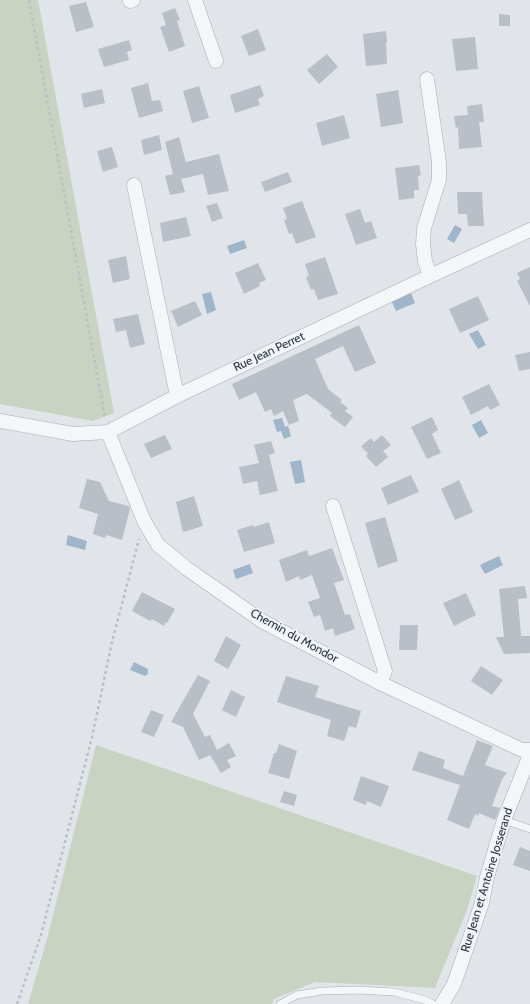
<!DOCTYPE html>
<style>
body{margin:0}
canvas{display:block;background:#e1e5ea}
</style>
<canvas width="530" height="1004"></canvas>
<script>
const g = document.querySelector('canvas').getContext('2d');
g.lineJoin = 'round';
function paint(path, color) { g.fillStyle = color; g.fill(path, 'evenodd'); }
function trace(path, color, width, dash) { g.strokeStyle = color; g.lineWidth = width; g.lineCap = dash ? 'butt' : 'round'; g.setLineDash(dash || []); g.stroke(path); }
function write(font, color, halo, rows, align = 'center') {
  g.font = font + ' Cabin,sans-serif'; g.lineWidth = 3.5; g.setLineDash([]); g.textBaseline = 'middle'; g.strokeStyle = halo; g.fillStyle = color; for (const [text, x, y, turn = 0] of rows) {
    g.save(); g.translate(x, y); g.rotate((+turn || 0) * Math.PI / 180); g.textAlign = isNaN(turn) ? turn : align; if (halo) g.strokeText(text, 0, 0); g.fillText(text, 0, 0); g.restore();
  }
}
const green = new Path2D(`
 M0,0H38L114,413L93,421L0,404Z
 M96,745L477,876L467,910L435,988L315,982L274,999L272,1004H28L47,939Z`);
const water = new Path2D(`
 M455,225L462,229L454,243L447,239Z
 M244,240L247,248L230,254L227,246Z
 M211,292L216,310L207,314L202,294Z
 M411,293L415,303L396,311L392,302Z
 M478,330L486,345L478,349L469,334Z
 M282,418L285,427L288,426L291,436L284,439L281,431L277,432L273,420Z
 M481,420L488,433L479,438L472,425Z
 M301,460L305,482L295,484L290,462Z
 M68,535L87,541L85,550L66,545Z
 M499,556L503,565L485,574L480,565Z
 M250,564L253,573L236,579L233,570Z
 M134,662L148,669V674L145,676L130,670Z`);
const building = new Path2D(`
 M86,2L94,27L76,32L69,6Z
 M175,8L180,20L177,21L185,46L169,52L160,27L166,25L162,13Z
 M499,14L510,15V26H499Z
 M258,29L266,50L249,56L241,36Z
 M386,31L387,42H386L387,64L366,66L363,34Z
 M475,37L478,69L456,71L452,39Z
 M129,40L132,50L127,52L129,60L104,67L98,49Z
 M327,54L338,67L319,84L307,70Z
 M148,83L152,101L160,100L163,111L139,118L131,88Z
 M260,85L264,96L258,99L260,105L235,113L230,95Z
 M199,86L209,118L192,123L183,91Z
 M102,89L105,103L84,108L81,94Z
 M398,90L403,123L381,127L376,94Z
 M482,104L484,122H479L482,147L459,149L458,127L456,128L454,116L468,115L467,106Z
 M344,115L350,138L322,146L316,123Z
 M159,135L162,150L144,155L141,140Z
 M179,137L186,162L219,154L229,191L208,195L203,174L181,179L185,192L170,195L165,176L173,174L165,142Z
 M112,147L118,167L103,172L97,151Z
 M419,165L421,175L418,176L419,190H414V198L399,200L395,168Z
 M288,172L292,182L265,192L261,182Z
 M457,192H482L484,226H468L467,214H458Z
 M302,201L316,237L296,244L292,233L289,234L284,220L287,219L283,208Z
 M217,203L223,218L212,222L206,206Z
 M360,209L365,223L371,221L377,238L356,245L345,214Z
 M186,217L191,236L163,242L160,223Z
 M126,256L130,279L113,283L108,260Z
 M325,257L338,294L318,300L314,289L311,290L306,277L309,276L305,264Z
 M258,263L266,280L259,283L260,286L244,294L235,273Z
 M530,267V306L517,281L520,279L517,273Z
 M478,296L489,320L460,333L449,309Z
 M195,301L202,315L178,327L171,311Z
 M138,314L145,344L130,348L126,330L116,332L113,319Z
 M359,325L376,363L355,372L343,346L315,359L328,389L342,400L340,402L348,408L345,411L353,417L345,427L330,416L332,413L307,394L293,400L299,421L289,425L283,411L274,416L271,409L265,412L256,392L239,400L232,384Z
 M530,352V369L519,371L515,355Z
 M489,384L500,405L490,410L488,406L471,415L462,397Z
 M432,417L438,430L432,434L441,453L427,459L411,427Z
 M165,435L172,449L151,458L144,444Z
 M382,435L391,445L383,451L388,457L376,467L366,456L368,454L361,446L371,438L374,442Z
 M271,441L275,453L269,455L278,491L260,495L257,481L243,484L239,467L259,463L254,445Z
 M411,475L419,492L388,505L381,488Z
 M87,479L100,482L109,501L129,506L130,509L122,540L106,535L105,538L93,534L98,514L79,508Z
 M459,480L473,512L455,520L441,489Z
 M194,496L203,526L183,532L176,502Z
 M385,517L398,561L378,568L365,523Z
 M269,522L275,543L244,552L237,530L253,525L254,527Z
 M332,548L344,580L334,583L345,615L350,614L355,629L335,636L333,628L325,631L320,615L314,617L308,602L320,598L312,575L300,580L299,576L286,582L279,560L307,550L309,556Z
 M525,586L527,598L518,599L521,636H530V653L504,654L496,637H504L499,589Z
 M142,592L175,609L167,623L166,622L164,626L152,619L150,621L132,611Z
 M466,593L476,615L454,626L443,603Z
 M400,625H418L417,650H399Z
 M226,636L241,645L228,669L214,661Z
 M481,666L503,680L492,695L471,681Z
 M198,675L210,681L193,714L205,737L210,735L217,750L229,743L236,756L227,760L231,767L221,773L210,755L199,760L183,727L171,722Z
 M286,676L319,686L315,697L361,711L356,728L349,726L344,741L327,736L331,720L277,702Z
 M231,690L245,697L236,717L222,710Z
 M151,710L164,715L154,737L141,732Z
 M477,740L493,746L485,765L507,773L502,779L492,806L500,808L495,820L479,813L478,816L475,814L469,829L447,820L460,785L412,770L419,751L445,760L443,768L463,776Z
 M279,744L297,751L289,779L268,773L274,753H276Z
 M361,776L389,786L381,807L367,801L366,805L353,800Z
 M284,791L297,795L294,806L280,802Z
 M520,847L530,851V871L513,865Z`);
const path = new Path2D(`
 M29,0L105,418
 M17,1004L41,935L92,737L112,642L139,539`);
const lane = new Path2D(`
 M504,820L530,829
 M280,1004L297,995L322,991L358,990L394,992L425,1000L433,1004`);
const street = new Path2D(`
 M195,0L216,61
 M130,1L133,0
 M427,79L439,162V180L424,228L423,244L425,261L430,276
 M134,185L177,396
 M0,421L73,434L108,432L177,396L430,276L530,230
 M108,432L144,521L158,545L186,568L262,621L380,683L522,750H530
 M333,506L385,671L380,683
 M442,1004L454,984L482,903L487,877L504,820L530,755`);
const streetNames = [
 ["Rue Jean Perret",269,352,-25],
 ["Chemin du Mondor",294,636,29],
 ["Rue Jean et Antoine Josserand",487,880,-73]
];
paint(green, '#c8d3c2');
paint(water, '#9db6c9');
paint(building, '#b8bfc6');
trace(lane, '#a6acb4', 8);
trace(street, '#a6acb4', 15);
trace(path, '#bbc0c5', 2.5, [3, 3]);
trace(lane, '#f4f6f8', 7);
trace(street, '#f4f6f8', 14);
write('12px', '#2a3441', '#f1f4f7', streetNames);
</script>
